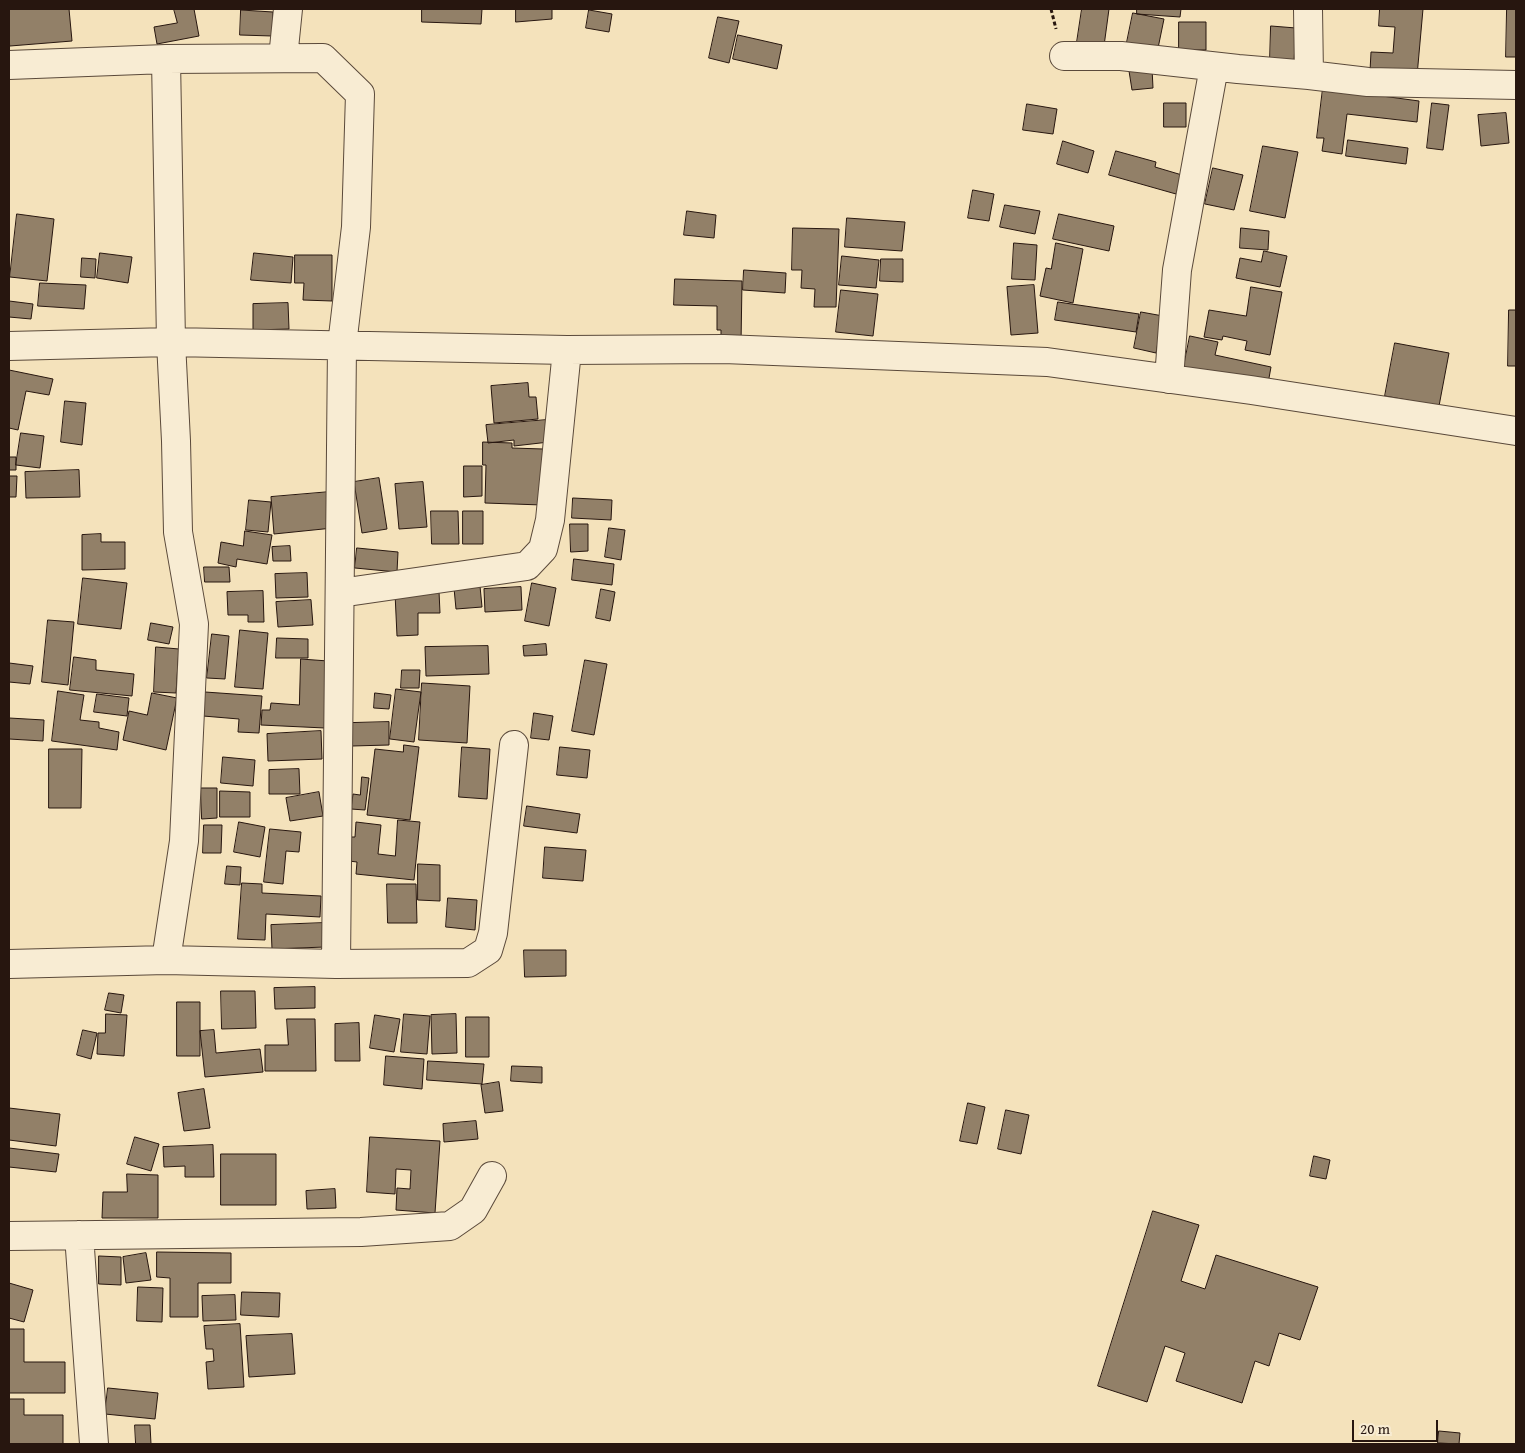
<!DOCTYPE html>
<style>
body{margin:0}
#map{position:relative;width:1525px;height:1453px;overflow:hidden;background:#f4e2bb;font-family:"Gentium Book Plus",serif}
canvas{display:block}
.frame{position:absolute;inset:0;border:10px solid #27160f;pointer-events:none}
.scale{position:absolute;left:1352px;top:1420px;width:86px;height:22px;box-sizing:border-box;border:2px solid #27160f;border-top:0;padding-left:6px;font-size:15px;line-height:18px;white-space:nowrap;color:#27160f;-webkit-text-stroke:4px #f8ecd3;paint-order:stroke}
</style>
<div id="map">
<canvas width="1525" height="1453"></canvas>
<div class="frame"></div>
<div class="scale">20 m</div>
</div>
<script>
const g = document.querySelector('canvas').getContext('2d');
g.lineJoin = 'round';
function paint(path, color) { g.fillStyle = color; g.fill(path, 'evenodd'); }
function trace(path, color, width, dash) { g.strokeStyle = color; g.lineWidth = width; g.lineCap = dash ? 'butt' : 'round'; g.setLineDash(dash || []); g.stroke(path); }
const building = new Path2D(`
 M9,9H69L72,41L10,46Z
 M174,9H194L199,36L157,44L154,27L177,23Z
 M422,9H482L481,24L422,22Z
 M516,9H552V19L516,22Z
 M1082,9H1109L1104,46L1077,42Z
 M1137,9H1181L1180,17L1137,14Z
 M1380,9H1423L1417,76L1370,71L1371,52L1393,53L1395,27L1379,26Z
 M1507,9H1516V57H1506Z
 M241,10L273,12L272,36L240,35Z
 M589,10L612,14L609,32L586,28Z
 M1133,13L1164,19L1157,53L1126,47Z
 M718,17L739,21L729,63L709,58Z
 M1179,22H1206V50H1179Z
 M1271,26L1296,28L1294,62L1270,60Z
 M738,35L782,45L777,69L733,59Z
 M1152,68L1153,88L1132,90L1129,71Z
 M1323,88L1419,101L1417,122L1347,114L1342,154L1322,151L1324,138H1317Z
 M1164,103H1186V127H1164Z
 M1432,103L1449,105L1443,150L1427,148Z
 M1027,104L1057,109L1053,134L1023,130Z
 M1506,113L1509,143L1481,146L1478,115Z
 M1348,140L1408,148L1406,164L1346,156Z
 M1063,141L1094,151L1088,173L1057,164Z
 M1263,146L1298,152L1285,218L1250,211Z
 M1116,151L1156,162L1155,167L1182,175L1176,194L1109,175Z
 M1213,168L1243,175L1234,210L1205,204Z
 M973,190L994,194L989,221L968,218Z
 M1005,205L1040,211L1035,234L1000,227Z
 M687,211L716,215L714,238L684,235Z
 M17,214L54,219L47,281L10,277Z
 M1059,214L1114,226L1109,251L1053,239Z
 M847,218L905,222L902,251L845,247Z
 M793,228L839,229L836,307H814L815,289L801,288L802,270H792Z
 M1241,228L1269,231L1268,250L1240,248Z
 M1014,243L1037,245L1035,280L1012,279Z
 M1056,243L1083,249L1073,303L1040,296L1046,268L1051,269Z
 M1264,251L1287,256L1280,287L1236,278L1240,258L1261,262Z
 M100,253L132,257L128,283L97,278Z
 M254,253L293,257L291,283L251,280Z
 M295,255H332V301L303,300L304,283H295Z
 M842,256L879,260L876,288L839,285Z
 M82,258L96,259L95,278L81,277Z
 M881,259H903V282L880,281Z
 M744,270L786,273L785,293L743,290Z
 M675,279L742,281L741,344H721V330H717V306L674,305Z
 M40,283L86,285L84,309L38,306Z
 M1034,285L1038,333L1011,335L1007,287Z
 M1251,287L1282,292L1270,355L1245,350L1247,341L1223,336L1222,340L1204,337L1209,310L1246,316Z
 M841,290L878,294L873,336L836,332Z
 M9,301L33,304L31,319L9,317Z
 M1058,302L1139,314L1136,332L1055,320Z
 M288,303L289,329L253,330V304Z
 M1509,310H1516V366H1508Z
 M1141,312L1163,316L1156,353L1134,348Z
 M1190,336L1218,342L1215,355L1271,367L1267,389L1183,371Z
 M1395,343L1449,353L1439,406L1385,396Z
 M9,370L53,379L49,395L26,391L18,430L9,428Z
 M528,383L529,397H536L538,419L494,423L491,386Z
 M65,401L86,403L82,445L61,442Z
 M547,420L549,442L514,446V440L488,443L486,425Z
 M21,433L44,436L40,468L16,465Z
 M483,442L512,443V448L543,449L542,505L485,503L486,465H483Z
 M9,457H16V470H9Z
 M464,466H482V496L464,497Z
 M79,470L80,497L26,498L25,472Z
 M9,476H17L16,497H9Z
 M379,478L387,529L362,533L354,482Z
 M423,482L427,527L399,529L395,484Z
 M330,492L333,528L274,534L271,497Z
 M573,498L612,500L611,520L572,518Z
 M249,500L271,502L268,532L246,530Z
 M431,511H458L459,544H432Z
 M463,511H483V544H463Z
 M570,524H588V551L571,552Z
 M609,528L625,530L621,560L605,557Z
 M245,531L272,535L267,564L237,559L236,567L218,563L221,542L243,546Z
 M101,534V542H125V569L82,570V535Z
 M290,546L291,561H273L272,547Z
 M357,548L398,552L397,572L355,568Z
 M574,559L614,564L612,585L572,580Z
 M204,567H229L230,582H205Z
 M307,573L308,597L276,598L275,574Z
 M83,578L127,583L121,629L78,624Z
 M532,583L556,588L549,626L525,621Z
 M480,586L482,607L456,609L454,588Z
 M521,587L522,610L485,612L484,589Z
 M601,589L615,592L610,621L596,618Z
 M263,591L264,622H248V615H228L227,592Z
 M439,591L440,613H418V635L397,636L395,593Z
 M311,600L313,625L278,627L276,602Z
 M48,620L74,622L68,685L42,682Z
 M151,623L173,627L169,644L148,640Z
 M240,630L268,633L263,689L235,687Z
 M212,634L229,636L225,679L207,678Z
 M277,638L308,639V658H276Z
 M546,644L547,655L524,656L523,646Z
 M488,646L489,674L426,676L425,647Z
 M156,647L179,649L176,693L154,692Z
 M74,657L96,660V670L134,674L132,696L70,690Z
 M301,659L328,661L325,728L261,725L262,710H270L271,703L299,705Z
 M585,660L607,664L594,735L572,731Z
 M9,663L33,666L30,684L9,682Z
 M402,670H420L419,688H401Z
 M422,683L470,686L467,743L419,740Z
 M396,689L421,692L414,742L390,739Z
 M58,691L84,695L80,720L99,722V728L119,732L117,750L52,741Z
 M205,692L262,696L259,733L238,732L239,719L203,716Z
 M152,693L177,698L166,750L123,740L129,711L147,715Z
 M375,693L391,695L389,709L374,708Z
 M97,694L129,698L127,716L94,712Z
 M534,713L553,716L549,740L531,738Z
 M9,718L44,720L43,741L9,739Z
 M389,722V745L352,746L351,723Z
 M321,731L322,759L268,761L267,734Z
 M404,745L419,747L410,820L367,815L375,749L403,752Z
 M462,747L490,749L487,799L459,797Z
 M560,747L590,750L587,778L557,775Z
 M49,749H82L81,808H49Z
 M223,757L255,760L253,786L221,783Z
 M299,769L300,794H269V770Z
 M362,777L369,778L365,810L351,809L353,794L360,795Z
 M201,788H217V818L202,819Z
 M220,791L250,792V817H220Z
 M319,792L323,816L290,821L286,798Z
 M527,806L580,814L577,833L524,826Z
 M398,820L420,822L414,880L356,874L357,862L349,861L351,837H355L356,822L381,825L378,854L395,856Z
 M239,822L265,827L260,857L234,852Z
 M204,825H222L221,853H203Z
 M270,829L301,832L299,852L286,851L283,884L264,882Z
 M545,847L586,850L583,881L543,878Z
 M418,864L440,865V901L418,900Z
 M227,866L241,867L240,885L225,884Z
 M242,883L262,884V893L321,896L320,917L266,914L265,940L238,939Z
 M387,884H416L417,923H388Z
 M448,898L477,900L475,930L446,927Z
 M324,923L325,947L272,949L271,925Z
 M524,950H566V976L525,977Z
 M315,987V1008L275,1009L274,988Z
 M221,991H255L256,1028L222,1029Z
 M109,993L124,995L121,1013L105,1010Z
 M177,1002H200V1056H177Z
 M106,1014L127,1015L124,1056L97,1054L98,1033H105Z
 M404,1014L430,1016L427,1054L401,1052Z
 M456,1014L457,1053L432,1054L431,1015Z
 M375,1015L400,1019L394,1052L370,1048Z
 M466,1017H489V1057H466Z
 M287,1019H315L316,1071H265V1045H288Z
 M359,1023L360,1061H335V1024Z
 M83,1030L97,1033L91,1059L77,1055Z
 M214,1030L216,1053L260,1049L263,1072L205,1077L200,1031Z
 M386,1056L424,1059L422,1089L384,1085Z
 M428,1061L484,1064L482,1084L427,1080Z
 M512,1066L542,1067V1083L511,1081Z
 M499,1082L503,1111L485,1113L481,1085Z
 M204,1089L210,1128L184,1131L178,1093Z
 M968,1103L985,1107L977,1144L960,1141Z
 M9,1108L60,1114L56,1146L9,1140Z
 M1006,1110L1029,1115L1021,1154L998,1149Z
 M476,1121L478,1139L444,1142L443,1124Z
 M135,1137L159,1144L151,1171L127,1164Z
 M370,1137L440,1141L435,1213L396,1210L397,1188L410,1189L411,1170L396,1169L395,1194L367,1192Z
 M213,1145L214,1177H185V1166L164,1167L163,1147Z
 M9,1148L59,1154L56,1172L9,1167Z
 M221,1154H276V1205H221Z
 M1314,1156L1330,1160L1326,1179L1310,1176Z
 M127,1174L158,1175V1218H102L103,1192H127Z
 M335,1189L336,1208L307,1209L306,1191Z
 M1153,1211L1199,1225L1181,1281L1205,1289L1216,1255L1318,1287L1300,1340L1279,1333L1269,1366L1255,1361L1242,1403L1176,1381L1185,1353L1165,1346L1147,1402L1098,1386Z
 M157,1252L231,1253V1283H198V1317H170V1278L157,1277Z
 M146,1253L151,1280L126,1283L123,1257Z
 M99,1256L121,1257V1285L99,1284Z
 M9,1283L33,1290L24,1322L9,1318Z
 M138,1287L163,1288L162,1322L137,1321Z
 M242,1292L280,1293L279,1317L241,1315Z
 M235,1295L236,1320L203,1321L202,1296Z
 M240,1324L244,1387L208,1389L206,1362L214,1361L213,1349H206L204,1326Z
 M9,1329H24V1362H65V1393H9Z
 M292,1334L295,1374L249,1377L246,1336Z
 M108,1388L158,1393L155,1419L105,1414Z
 M9,1399H24V1415H63V1444H9Z
 M135,1425H150L151,1444H136Z
 M1439,1431L1460,1433L1459,1444L1438,1443Z`);
const path = new Path2D(`
 M1051,9L1056,29`);
const minor = new Path2D(`
 M1308,9L1309,75
 M1064,56H1121L1238,69L1309,75L1368,82L1516,85
 M283,58L288,9
 M9,65L166,59L323,58L360,94L356,227L342,345L336,964
 M9,346L171,342L567,350L724,349L1047,362L1251,390L1516,431
 M1169,379L1177,270L1214,67
 M340,593L527,566L543,549L550,520L567,350
 M166,960L184,841L194,624L178,532L176,441L171,342L166,59
 M9,964L166,960L336,964L468,963L488,950L493,933L514,745
 M79,1235L94,1444
 M9,1236L361,1232L450,1226L473,1210L492,1176`);
paint(building, '#928068');
trace(building, '#27160f', 1);
trace(minor, '#5a493a', 30);
trace(path, '#27160f', 3, [4, 2.5]);
trace(minor, '#f8ecd3', 28);
</script>
